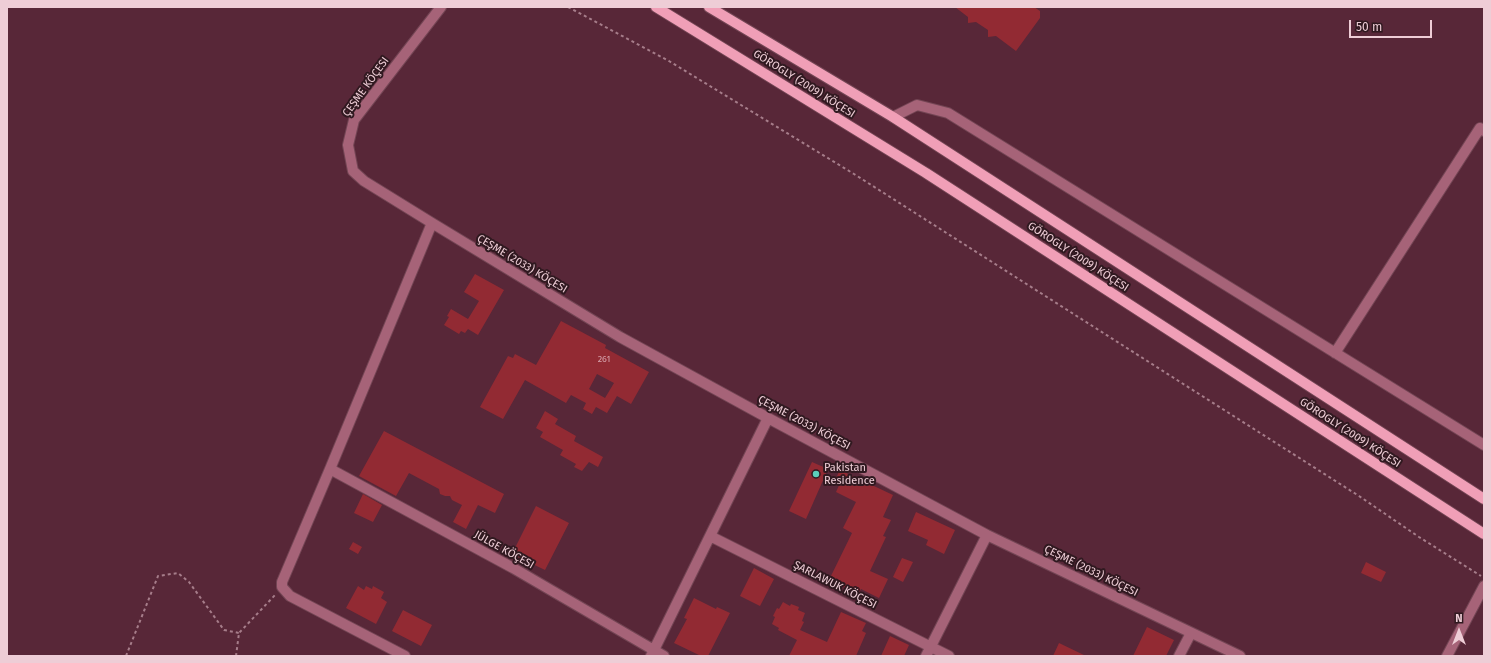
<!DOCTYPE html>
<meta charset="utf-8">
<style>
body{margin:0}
#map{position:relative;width:1491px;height:663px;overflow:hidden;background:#582738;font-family:"Fira Sans",sans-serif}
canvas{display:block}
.frame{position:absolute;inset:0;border:8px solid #eecdd6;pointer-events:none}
.north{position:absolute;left:1439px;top:611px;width:40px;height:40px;-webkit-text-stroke:3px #301920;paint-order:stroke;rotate:0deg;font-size:11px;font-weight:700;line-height:16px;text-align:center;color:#eecdd6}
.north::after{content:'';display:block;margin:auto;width:14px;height:18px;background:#eecdd6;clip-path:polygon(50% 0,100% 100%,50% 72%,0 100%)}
.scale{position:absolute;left:1349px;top:20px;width:83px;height:18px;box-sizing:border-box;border:2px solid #eecdd6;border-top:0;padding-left:5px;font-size:12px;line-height:14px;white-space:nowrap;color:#eecdd6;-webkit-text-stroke:3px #301920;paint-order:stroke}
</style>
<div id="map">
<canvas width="1491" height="663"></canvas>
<div class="frame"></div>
<div class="north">N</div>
<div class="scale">50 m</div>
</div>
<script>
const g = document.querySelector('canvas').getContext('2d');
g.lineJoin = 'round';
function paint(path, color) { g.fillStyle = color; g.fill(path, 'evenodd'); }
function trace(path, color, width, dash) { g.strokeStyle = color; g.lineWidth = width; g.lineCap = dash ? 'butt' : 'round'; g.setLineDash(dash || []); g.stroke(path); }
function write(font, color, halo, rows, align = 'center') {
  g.font = font + ' "Fira Sans",sans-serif'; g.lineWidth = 4; g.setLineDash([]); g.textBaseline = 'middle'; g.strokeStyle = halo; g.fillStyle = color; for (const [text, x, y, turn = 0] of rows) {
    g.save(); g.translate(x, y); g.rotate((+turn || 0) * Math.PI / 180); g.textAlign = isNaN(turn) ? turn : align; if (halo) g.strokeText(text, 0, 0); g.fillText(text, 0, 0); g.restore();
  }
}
const building = new Path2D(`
 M955,7H1034L1040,11V18L1016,51L996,36L988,37V30L976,22L968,23V17Z
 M475,274L504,290L478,335L468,329L465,333L461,331L459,334L444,325L449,317L447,316L451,309L468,319L479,301L464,292Z
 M561,321L606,345L605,348L649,372L631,404L617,396L607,413L596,407L592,414L583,409L586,403L571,395L566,403L525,380L503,419L480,407L508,356L513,358L515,354L536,365ZM597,374L614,383L605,398L589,389Z
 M545,411L558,419L555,424L576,436L574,441L603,457L598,467L589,462L582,471L574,467L576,464L560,455L563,450L540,437L543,432L536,428Z
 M384,431L504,494L495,513L478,505L466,529L453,522L462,505L452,500L450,496H445L440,494L439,489L409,473L396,496L359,476Z
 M812,462L828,469L806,519L789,511Z
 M840,470L893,495L883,517L891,520L883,536L886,537L870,571L888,579L879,598L861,589L858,594L829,580L852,533L843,528L856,502L836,492L841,481L836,478Z
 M363,494L382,505L373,522L354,513Z
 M536,506L569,523L545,570L512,554Z
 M916,512L955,530L944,554L926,545L928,540L908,531Z
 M353,542L362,547L358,554L349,549Z
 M902,558L913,562L903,582L893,577Z
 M1366,562L1386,572L1381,582L1361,573Z
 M754,568L774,579L760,606L740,596Z
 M358,586L364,590L366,586L372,589L373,586L384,592L381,598L387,602L376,624L346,608Z
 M694,598L716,609L717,607L730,613L708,656H701L674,643L687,619L684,618Z
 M783,602L790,606L791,604L799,607L798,610L805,613L802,621L804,622L800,630L827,642L841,612L866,623L862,631L866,633L856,656H789L797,640L778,630L779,628L772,624L775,617L773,616L777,608L779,609Z
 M403,610L432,625L421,646L392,631Z
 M1147,627L1174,640L1166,656H1133Z
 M890,636L909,645L904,656H881Z
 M1059,643L1086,656H1053Z`);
const path = new Path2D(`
 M568,7L669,61L854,174L1359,496L1419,537L1481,576
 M126,656L158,576L178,573L189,582L224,630L239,633
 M236,656L239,633L276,594`);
const minor = new Path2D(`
 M441,7L354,120L348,145L353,171L364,181L432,223L620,337L768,418L987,535L1240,656
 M893,117L917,105L948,113L1484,445
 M1335,353L1480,128L1484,131
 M330,469L513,568L664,656
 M710,536L949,656
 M405,656L290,596L282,587V582L330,469L432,223
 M651,656L768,418
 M926,656L987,535
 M1179,656L1191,633
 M1447,656L1484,586`);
const major = new Path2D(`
 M656,7L926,173L1484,534
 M709,7L893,117L1484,499`);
const markers = [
 [816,474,4,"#5cceba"]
];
const numberNames = [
 ["261",604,359]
];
const streetNames = [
 ["GÖROGLY (2009) KÖÇESI",804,84,32],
 ["ÇEŞME KÖÇESI",366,87,-54],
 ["GÖROGLY (2009) KÖÇESI",1078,257,33],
 ["ÇEŞME (2033) KÖÇESI",522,264,31],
 ["ÇEŞME (2033) KÖÇESI",804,423,28],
 ["GÖROGLY (2009) KÖÇESI",1350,433,33],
 ["JÜLGE KÖÇESI",504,550,29],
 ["ÇEŞME (2033) KÖÇESI",1091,571,26],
 ["ŞARLAWUK KÖÇESI",835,585,27]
];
const poiNames = [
 ["Pakistan",824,468],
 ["Residence",824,481]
];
paint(building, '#922a33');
trace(minor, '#734554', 12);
trace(major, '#734554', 12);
trace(path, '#a67d8a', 2, [3, 3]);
trace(minor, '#a66378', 10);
trace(major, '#f09fb7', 10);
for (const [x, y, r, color] of markers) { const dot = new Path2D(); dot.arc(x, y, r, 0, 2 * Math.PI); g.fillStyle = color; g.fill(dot); trace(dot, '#301920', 1.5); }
write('9px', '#d7a4ad', null, numberNames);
write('11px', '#eecdd6', '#301920', streetNames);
write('11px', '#eecdd6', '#301920', poiNames, 'left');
</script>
